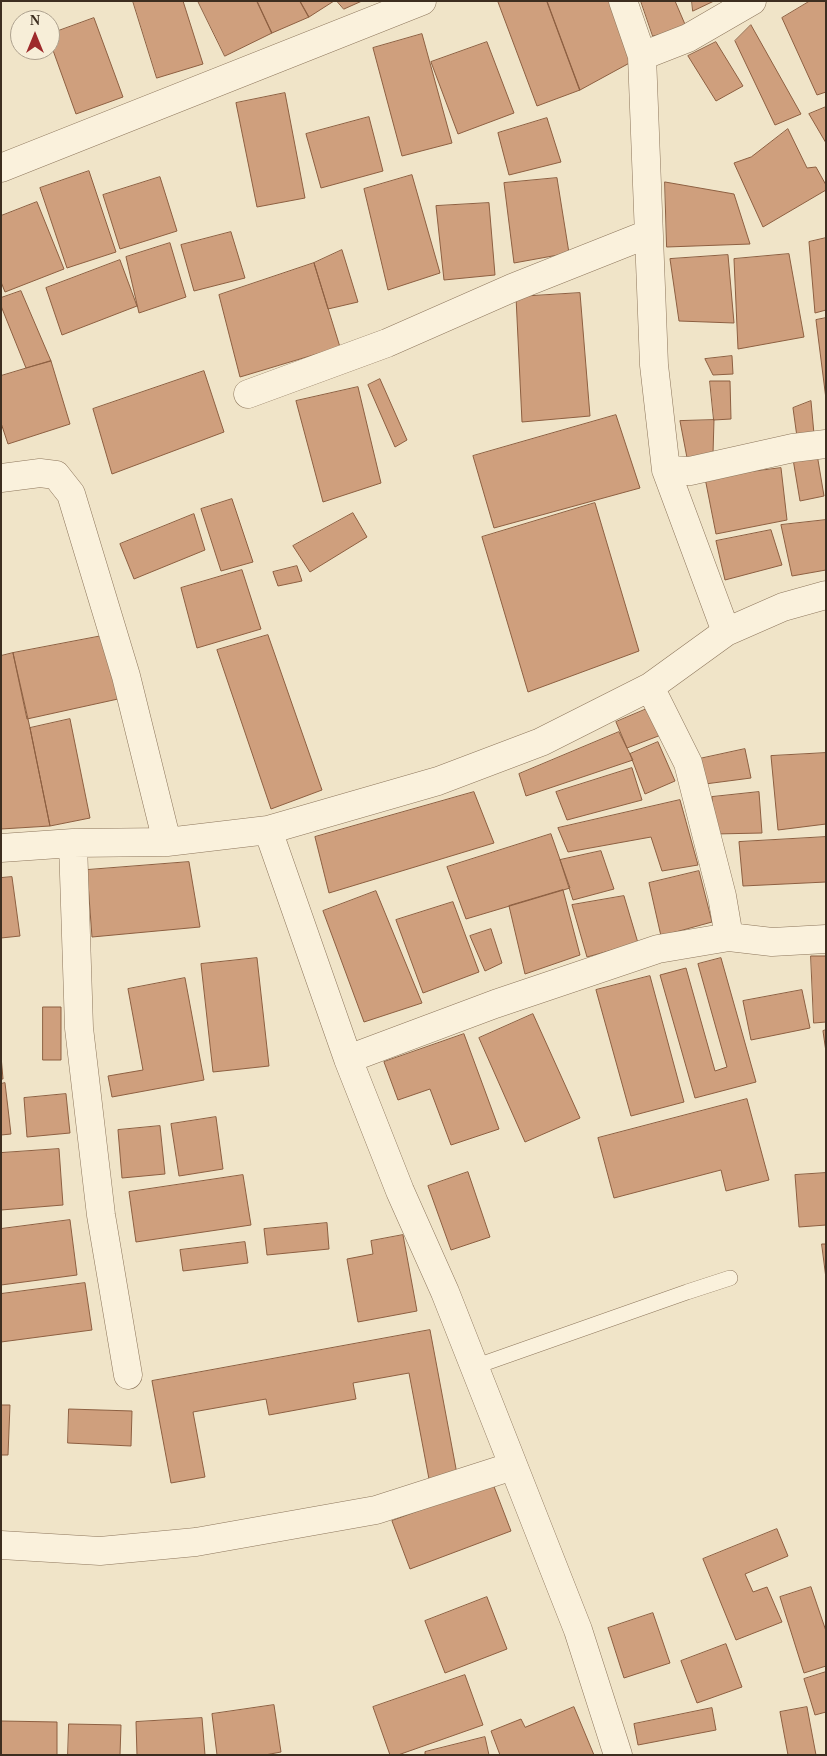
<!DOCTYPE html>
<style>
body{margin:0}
#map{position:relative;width:827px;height:1756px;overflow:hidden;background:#f0e4c8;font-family:Georgia,serif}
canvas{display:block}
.frame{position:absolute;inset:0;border:2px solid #3d2e20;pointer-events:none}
.north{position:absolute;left:10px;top:10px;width:50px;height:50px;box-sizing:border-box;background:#f7eed8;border:1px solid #ada18e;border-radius:50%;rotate:0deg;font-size:14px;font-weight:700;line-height:20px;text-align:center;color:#3d2e20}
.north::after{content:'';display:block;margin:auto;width:18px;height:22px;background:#9e2a2b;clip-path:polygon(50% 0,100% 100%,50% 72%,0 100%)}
</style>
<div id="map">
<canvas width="827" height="1756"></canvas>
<div class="frame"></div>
<div class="north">N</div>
</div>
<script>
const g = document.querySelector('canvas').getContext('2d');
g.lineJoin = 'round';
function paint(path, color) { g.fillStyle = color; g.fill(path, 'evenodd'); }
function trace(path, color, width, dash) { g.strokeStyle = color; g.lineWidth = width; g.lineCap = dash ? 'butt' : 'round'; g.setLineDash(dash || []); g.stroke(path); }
const building = new Path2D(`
 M133,1H183L203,64L157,78Z
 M198,1H257L272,33L225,56Z
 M257,1H300L309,17L272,33Z
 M300,1H334L309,17Z
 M337,1H362L344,9Z
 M500,1H547L580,90L537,106L498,2Z
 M547,1H611L635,60L580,90Z
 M641,1H675L687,29L653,36Z
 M692,1H714L693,11Z
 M810,1H826V92L817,95L782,18Z
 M94,18L123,97L76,114L50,42V34Z
 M751,25L801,114L775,125L735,41Z
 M422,34L452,143L402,156L373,48Z
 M487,42L514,113L458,134L431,62Z
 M716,42L743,86L716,101L688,56Z
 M285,93L305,198L257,207L236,103Z
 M826,107V143L809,114Z
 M369,117L383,171L321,188L306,134Z
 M547,118L561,162L509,175L498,133Z
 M788,129L807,168L816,167L826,185V190L763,227L734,163L751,157Z
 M89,171L116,252L67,268L40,188Z
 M412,175L440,273L388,290L364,189Z
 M160,177L177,231L120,249L103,195Z
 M557,178L569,253L514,263L504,183Z
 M665,182L734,194L750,244L667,247Z
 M37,202L64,269L5,292L1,282V216Z
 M489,203L495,275L444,280L436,206Z
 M231,232L245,278L194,291L181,245Z
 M826,238V310L815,313L809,242Z
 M170,243L186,297L139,313L126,257Z
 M342,250L358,302L328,309L314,263Z
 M789,254L804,337L738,349L734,259Z
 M728,255L734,323L679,321L670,259Z
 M120,260L137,306L62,335L46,288Z
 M314,263L340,347L240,377L219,295Z
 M21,291L51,361L26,368L1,306V298Z
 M580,293L590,416L522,422L516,297Z
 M826,318V399L816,320Z
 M732,356L733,374L713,375L705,359Z
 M51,361L70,424L8,444L1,423V376Z
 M204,371L224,432L112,474L93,409Z
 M380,379L407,440L395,447L368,385Z
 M710,381H730L731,419L714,420Z
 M358,387L381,483L323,502L296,401Z
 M811,401L814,434L797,437L793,408Z
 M616,415L640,488L494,528L473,456Z
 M714,420L713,454L688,463L680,421Z
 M817,454L824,496L800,501L793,459Z
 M781,468L787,520L716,534L705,478Z
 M232,499L253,562L221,571L201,509Z
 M595,503L639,651L528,692L482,537Z
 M353,513L367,537L310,572L293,546Z
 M194,514L205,550L134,579L120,544Z
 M826,520V570L792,576L781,525Z
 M771,530L782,565L725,580L716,541Z
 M297,566L302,581L278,586L273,572Z
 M242,570L261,629L197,648L181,588Z
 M268,635L322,790L271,809L217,650Z
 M102,636L118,699L27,719L13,653Z
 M13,653L30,728L50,826L1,829V656Z
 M649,708L661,735L627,748L616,722Z
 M70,719L90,818L50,826L30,728Z
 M619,732L633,760L526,796L519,774Z
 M658,742L675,781L645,794L630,754Z
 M745,749L751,778L705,784L699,759Z
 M826,753V824L778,830L771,756Z
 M632,768L642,800L567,820L556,792Z
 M474,792L494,843L329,893L315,837Z
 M759,792L762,833L715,834L712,797Z
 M680,800L698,865L662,871L651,837L568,852L558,828Z
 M551,834L570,888L466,919L447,867Z
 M826,837V882L743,886L739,842Z
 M601,851L614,889L573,900L560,860Z
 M189,862L200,927L92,937L87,870Z
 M699,871L712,922L661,936L649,883Z
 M12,877L20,936L1,938V878Z
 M563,890L580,955L525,974L509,906Z
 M376,891L422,1003L364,1022L323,911Z
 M624,896L638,943L587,957L572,905Z
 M453,902L479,972L423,993L396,920Z
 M491,929L502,963L485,971L470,936Z
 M811,956H826V1022L814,1023Z
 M257,958L269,1066L213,1072L201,964Z
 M721,958L756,1082L695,1098L660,975L686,968L715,1071L727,1067L698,964Z
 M650,976L684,1102L631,1116L596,990Z
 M185,978L204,1080L112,1097L108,1076L143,1070L128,989Z
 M802,990L810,1028L751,1040L743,1001Z
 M43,1007H61V1060H43Z
 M533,1014L580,1118L525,1142L479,1038Z
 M826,1030V1052L823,1031Z
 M464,1034L499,1129L451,1145L430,1089L398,1100L384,1062Z
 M1,1056L3,1079H1Z
 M5,1083L11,1134L1,1135V1084Z
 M66,1094L70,1133L27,1137L24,1098Z
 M747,1099L769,1180L726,1191L721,1170L614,1198L598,1138Z
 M216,1117L223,1169L179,1176L171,1124Z
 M160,1126L165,1174L122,1178L118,1130Z
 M59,1149L63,1205L1,1210V1153Z
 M468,1172L490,1237L451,1250L428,1186Z
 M826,1173V1225L799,1227L795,1175Z
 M243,1175L251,1225L136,1242L129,1192Z
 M70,1220L77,1275L1,1285V1229Z
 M327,1223L329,1249L267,1255L264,1229Z
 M403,1235L417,1311L358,1322L347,1259L373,1254L371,1241Z
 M245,1242L248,1263L183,1271L180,1250Z
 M822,1244H826V1278Z
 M85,1283L92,1330L1,1342V1294Z
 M430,1330L457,1474L429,1479L409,1373L353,1383L356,1399L269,1415L266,1399L193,1412L205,1477L171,1483L152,1381Z
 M1,1405H10L8,1455H1Z
 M69,1409L132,1411L131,1446L68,1443Z
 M493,1484L511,1531L410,1569L392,1521Z
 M777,1529L788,1556L745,1574L753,1592L767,1587L782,1622L736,1640L703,1559Z
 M811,1587L826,1631V1666L804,1673L780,1597Z
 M487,1597L507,1649L445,1673L425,1621Z
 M653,1613L670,1663L624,1678L608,1628Z
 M726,1644L742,1687L697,1703L681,1661Z
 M826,1672V1712L815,1715L804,1679Z
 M465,1675L483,1725L398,1755H390L373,1707Z
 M274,1705L281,1752L265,1755H217L212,1714Z
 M574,1707L594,1755H500L491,1731L521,1719L525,1727Z
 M807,1707L816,1755H788L780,1712Z
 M712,1708L716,1730L638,1745L634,1724Z
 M202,1718L205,1755H137L136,1722Z
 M1,1721L57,1722V1755H1Z
 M69,1724L121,1725L120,1755H68Z
 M485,1737L489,1755H425V1752Z`);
const lane = new Path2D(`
 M474,1367L687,1292L730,1278`);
const street = new Path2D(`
 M623,1L642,56L654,365L666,470L726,632
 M642,56L688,38L752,1
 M1,168L422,1
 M248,394L387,343L512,288L648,234
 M666,470L690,471L793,448L826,444
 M1,478L40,473L56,475L71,494L126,676L167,842
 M650,687L688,763L722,896L729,937
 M268,830L348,1059L400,1191L445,1292L578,1630L618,1755
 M73,843L79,1028L101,1215L128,1375
 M1,848L73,843L167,842L268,830L438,781L541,742L650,687L726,632L783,607L826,595
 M348,1059L495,1004L658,949L729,937L772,942L826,939
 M1,1545L100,1551L196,1542L376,1510L513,1466`);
paint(building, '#cf9f7d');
trace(building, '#8d5f41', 1);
trace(lane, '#8d765c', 16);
trace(street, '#8d765c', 29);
trace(lane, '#faf1dc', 15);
trace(street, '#faf1dc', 28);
</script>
